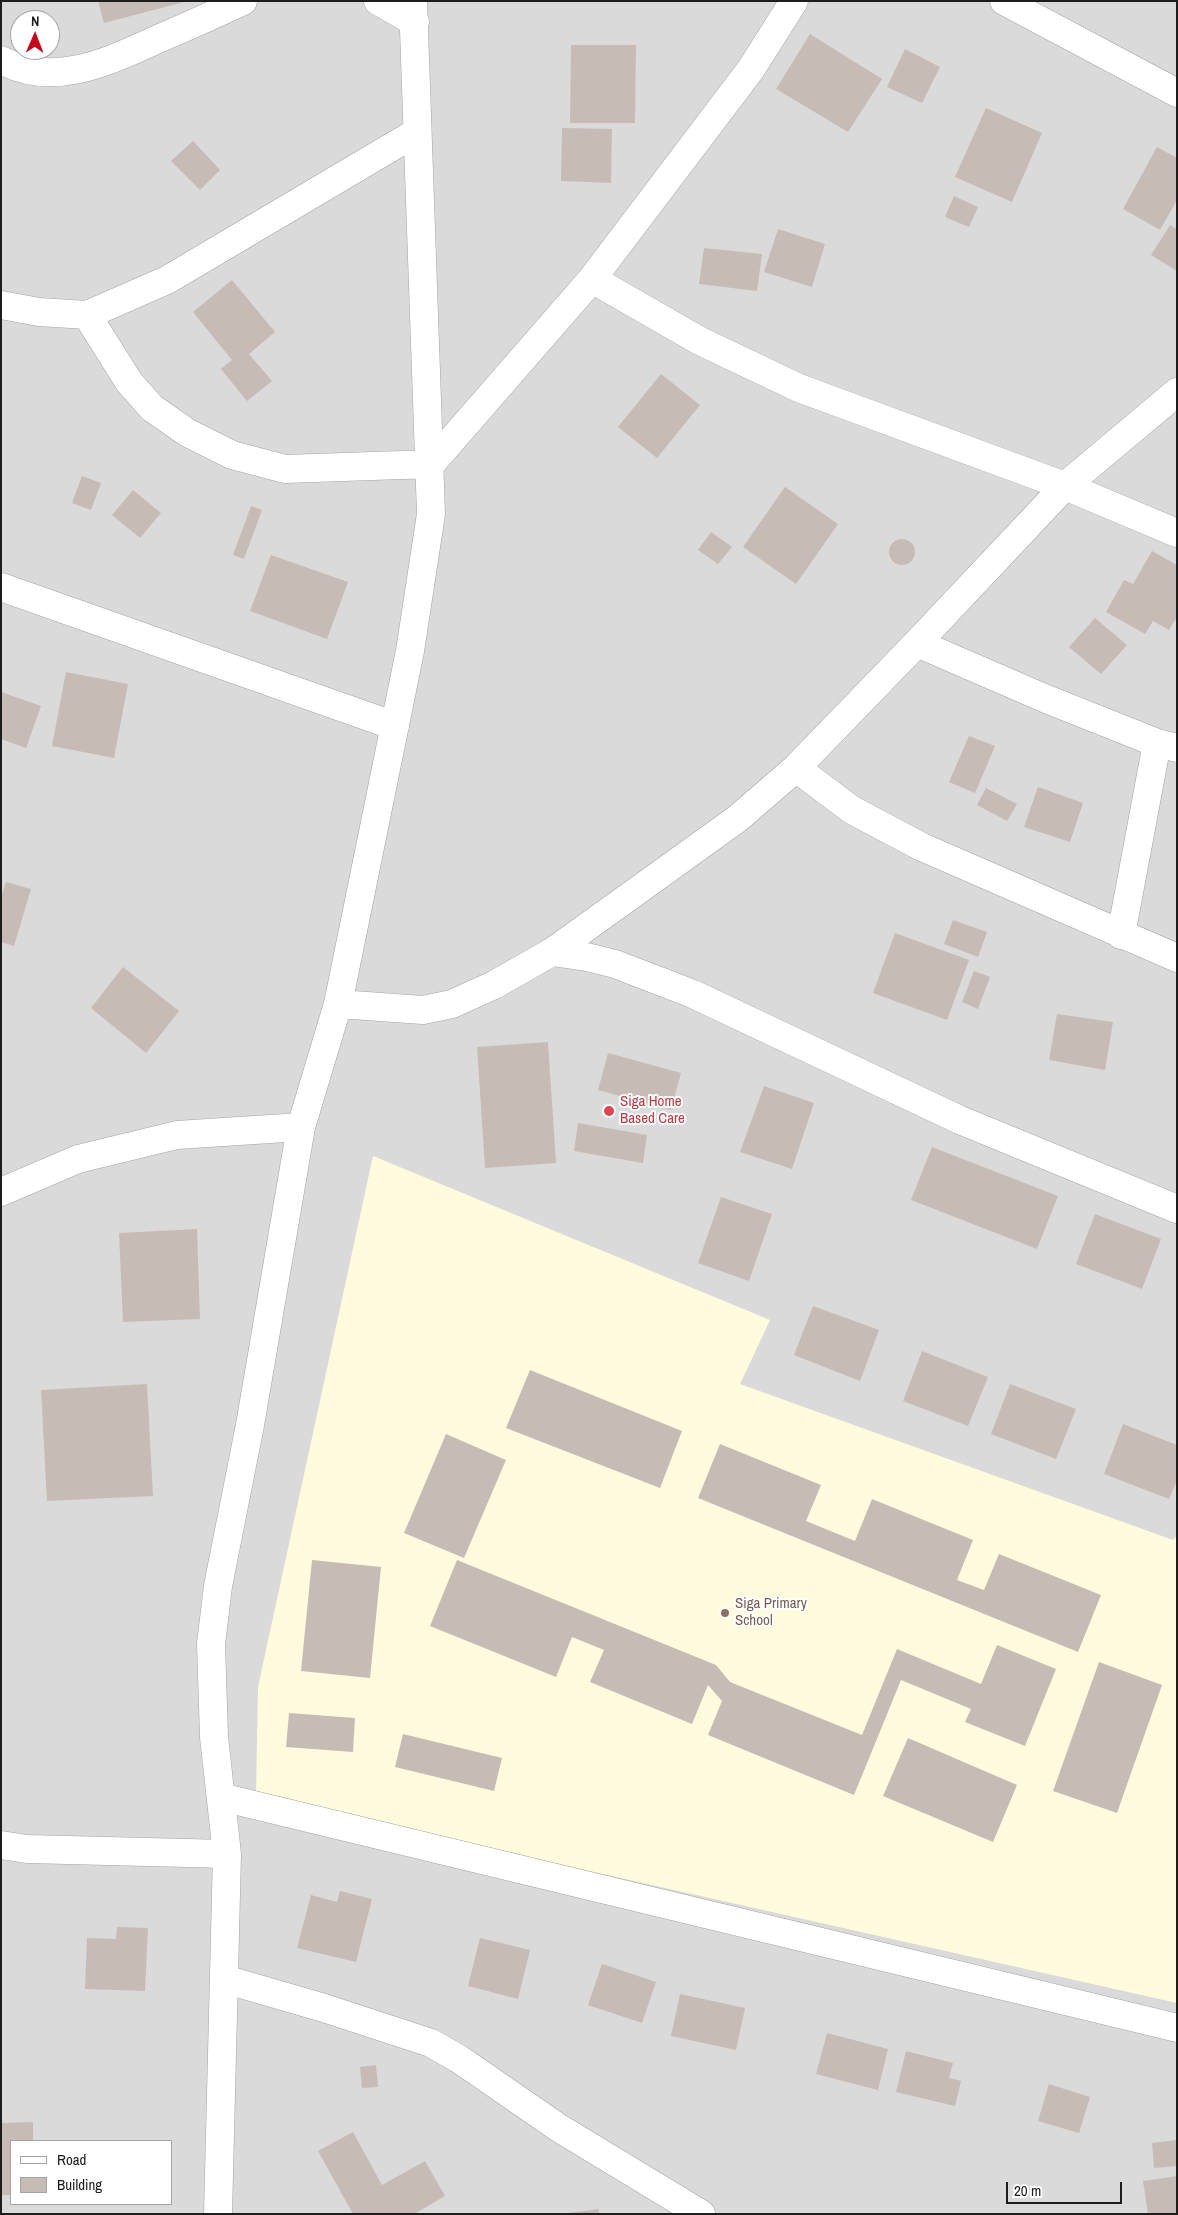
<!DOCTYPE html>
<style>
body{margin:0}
#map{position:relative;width:1178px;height:2215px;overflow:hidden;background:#efeae3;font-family:"Archivo Narrow",sans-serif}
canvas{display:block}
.frame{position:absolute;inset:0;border:2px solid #1d1d1d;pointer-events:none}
.legend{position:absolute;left:10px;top:2140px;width:162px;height:65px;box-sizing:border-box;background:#fff;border:1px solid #a5a5a5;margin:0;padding:6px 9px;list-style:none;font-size:15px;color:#1d1d1d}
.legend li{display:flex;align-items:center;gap:10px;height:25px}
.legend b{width:25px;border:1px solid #a5a5a5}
.north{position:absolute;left:10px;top:10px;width:50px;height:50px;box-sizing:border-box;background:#fff;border:1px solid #a5a5a5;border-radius:50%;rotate:1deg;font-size:14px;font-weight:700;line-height:20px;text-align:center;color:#1d1d1d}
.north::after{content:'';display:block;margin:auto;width:18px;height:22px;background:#cb0016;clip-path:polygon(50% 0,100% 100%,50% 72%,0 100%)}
.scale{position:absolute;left:1006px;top:2182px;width:116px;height:22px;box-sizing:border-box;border:2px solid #1d1d1d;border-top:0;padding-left:6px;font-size:15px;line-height:18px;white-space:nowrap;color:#1d1d1d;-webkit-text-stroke:4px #fff;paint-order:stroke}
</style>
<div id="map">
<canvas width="1178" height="2215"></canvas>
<div class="frame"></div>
<ul class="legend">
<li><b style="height:6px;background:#fff"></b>Road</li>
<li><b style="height:14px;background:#c7bbb6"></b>Building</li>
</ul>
<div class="north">N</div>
<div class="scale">20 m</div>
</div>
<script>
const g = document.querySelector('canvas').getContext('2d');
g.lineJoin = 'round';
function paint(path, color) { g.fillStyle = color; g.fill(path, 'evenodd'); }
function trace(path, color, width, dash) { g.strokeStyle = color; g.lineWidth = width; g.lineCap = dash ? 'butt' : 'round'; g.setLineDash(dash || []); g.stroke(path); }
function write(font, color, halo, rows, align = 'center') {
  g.font = font + ' "Archivo Narrow",sans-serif'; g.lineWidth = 4; g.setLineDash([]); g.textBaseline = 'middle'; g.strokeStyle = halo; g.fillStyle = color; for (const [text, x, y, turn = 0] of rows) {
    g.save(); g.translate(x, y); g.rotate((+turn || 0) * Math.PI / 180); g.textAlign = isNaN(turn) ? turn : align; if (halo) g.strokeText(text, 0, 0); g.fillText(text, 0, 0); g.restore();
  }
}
const residential = new Path2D(`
 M1,1H1177V2214H1ZM20,20H50V50H20ZM11,2141H171V2204H11Z`);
const education = new Path2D(`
 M373,1156L770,1320L740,1384L1173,1540L1177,1536V2003L256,1796L258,1687Z`);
const building = new Path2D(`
 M98,1H183L184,2L104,23Z
 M810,34L882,79L848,132L776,89Z
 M571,45H636L635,123H570Z
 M905,49L940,67L922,103L887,87Z
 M986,108L1042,133L1012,202L955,177Z
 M562,128L612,129L611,183L561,181Z
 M193,141L220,170L200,190L171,161Z
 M1157,147L1177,158V200L1160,230L1123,209Z
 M954,196L978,207L969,227L945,217Z
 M1170,225L1177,229V271L1151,255Z
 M778,229L825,244L812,287L764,272Z
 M704,248L762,254L757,291L699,284Z
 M232,280L275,332L249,354L272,381L247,401L221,369L232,360L193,312Z
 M661,374L700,405L657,458L618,427Z
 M82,476L101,483L91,510L72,503Z
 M785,487L838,524L796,584L743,547Z
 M133,490L161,513L140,538L112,515Z
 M251,506L262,510L244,559L233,555Z
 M711,532L732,547L718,564L698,550Z
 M889 552a13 13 0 1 1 26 0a13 13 0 1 1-26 0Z
 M1152,551L1177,565V617L1169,630L1153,621L1145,634L1106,612L1124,580L1133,584Z
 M271,555L348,582L327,639L250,611Z
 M1095,618L1127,645L1101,674L1069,647Z
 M66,672L128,684L114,758L52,746Z
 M1,692L41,706L26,748L1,739Z
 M969,736L995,746L975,793L949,782Z
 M1038,787L1083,803L1070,842L1024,827Z
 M986,788L1017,804L1007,821L977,805Z
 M6,882L31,889L14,946L1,942V897Z
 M953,920L987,932L978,957L944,944Z
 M895,933L969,960L947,1020L873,993Z
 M123,967L179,1011L146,1053L91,1008Z
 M974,971L990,977L978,1009L962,1002Z
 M1057,1014L1113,1022L1105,1070L1049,1060Z
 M548,1042L556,1163L485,1168L477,1047Z
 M608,1053L681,1073L671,1110L598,1090Z
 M764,1086L814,1103L792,1169L740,1152Z
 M578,1123L647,1135L643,1163L574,1151Z
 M932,1147L1058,1196L1037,1249L911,1200Z
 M721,1197L772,1214L749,1281L698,1263Z
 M1095,1214L1161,1239L1142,1289L1076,1264Z
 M197,1229L200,1319L123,1322L119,1233Z
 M813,1306L879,1330L860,1381L794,1355Z
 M922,1351L988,1377L968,1426L903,1401Z
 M530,1370L682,1431L660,1488L506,1428Z
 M147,1384L153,1496L47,1501L41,1390Z
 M1010,1384L1076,1409L1056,1459L991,1434Z
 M1123,1424L1177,1445V1480L1169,1499L1104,1474Z
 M446,1434L506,1460L464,1558L404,1533Z
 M720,1444L821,1485L806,1521L855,1541L872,1499L973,1540L957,1580L984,1590L999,1554L1101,1595L1078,1652L698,1498Z
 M312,1560L381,1567L370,1678L301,1671Z
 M457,1560L716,1665L730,1682L862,1735L897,1649L981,1684L997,1645L1056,1669L1025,1746L965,1722L971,1709L901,1680L854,1795L708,1735L722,1701L708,1685L692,1724L590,1682L604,1650L572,1637L556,1677L430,1626Z
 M1099,1662L1162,1685L1117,1813L1053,1791Z
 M289,1713L355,1718L353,1752L286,1747Z
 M403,1734L502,1758L494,1791L395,1767Z
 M908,1738L1017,1785L993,1842L883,1796Z
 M340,1891L372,1899L356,1962L297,1948L311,1895L337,1902Z
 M117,1927L148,1928L145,1991L85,1989L87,1938L116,1939Z
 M480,1938L530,1950L518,1999L468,1986Z
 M602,1964L656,1982L642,2023L588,2005Z
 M680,1994L745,2008L736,2050L671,2036Z
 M827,2033L888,2049L878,2090L816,2074Z
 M906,2051L953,2063L949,2078L961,2081L955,2106L896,2092Z
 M376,2065L378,2087L362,2088L360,2067Z
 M1049,2084L1090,2097L1079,2133L1038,2121Z
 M33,2122V2141H11V2195H1V2123Z
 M353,2132L382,2185L425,2161L445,2196L414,2214H353L318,2151Z
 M1177,2140V2166L1154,2168L1152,2143Z
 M1177,2176V2214H1148L1143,2181Z
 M599,2209V2214H568V2213Z`);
const minor = new Path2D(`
 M378,1L415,22
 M1004,1L1177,93
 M1,60C54,89 109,61 158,39C186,27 215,14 243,1
 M592,279L700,341L799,388L1065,486L1177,533
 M1,305L39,312L87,315L167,280L417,132
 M87,315L129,382L152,408L188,433L232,455L285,469L431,464L592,279L751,69L794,1
 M1,587L395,726
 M917,643L1044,698L1157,743L1177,748
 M796,768L852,810L922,847L1177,958
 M1121,935L1157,743
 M552,952L587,957L615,964L693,994L960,1120L1177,1209
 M338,1004L423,1010L452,1004L494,985L552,952L737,819L796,768L917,643L1065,486L1177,392
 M1,1192L78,1159L177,1135L301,1127
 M221,1797L1177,2028
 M1,1845L27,1849L227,1854
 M224,1979L324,2008L431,2043L459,2059L559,2128L701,2214
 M218,2214L227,1854L214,1737L211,1644L218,1586L250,1425L301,1127L338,1004L410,651L431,514L413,1`);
const markers = [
 [609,1111,6,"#e0444e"],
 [725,1613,5,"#8d6e63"]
];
const healthNames = [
 ["Siga Home",620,1102],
 ["Based Care",620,1119]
];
const educationNames = [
 ["Siga Primary",735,1604],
 ["School",735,1621]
];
paint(residential, '#dbdada');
paint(education, '#fffbdc');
paint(building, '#c7bbb6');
trace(minor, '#a4a4a4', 29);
trace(minor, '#fff', 28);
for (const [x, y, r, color] of markers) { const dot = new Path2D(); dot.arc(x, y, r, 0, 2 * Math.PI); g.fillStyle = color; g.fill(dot); trace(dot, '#fff', 2); }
write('15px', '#be3a42', '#fff', healthNames, 'left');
write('15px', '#785e54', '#fff', educationNames, 'left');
</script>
